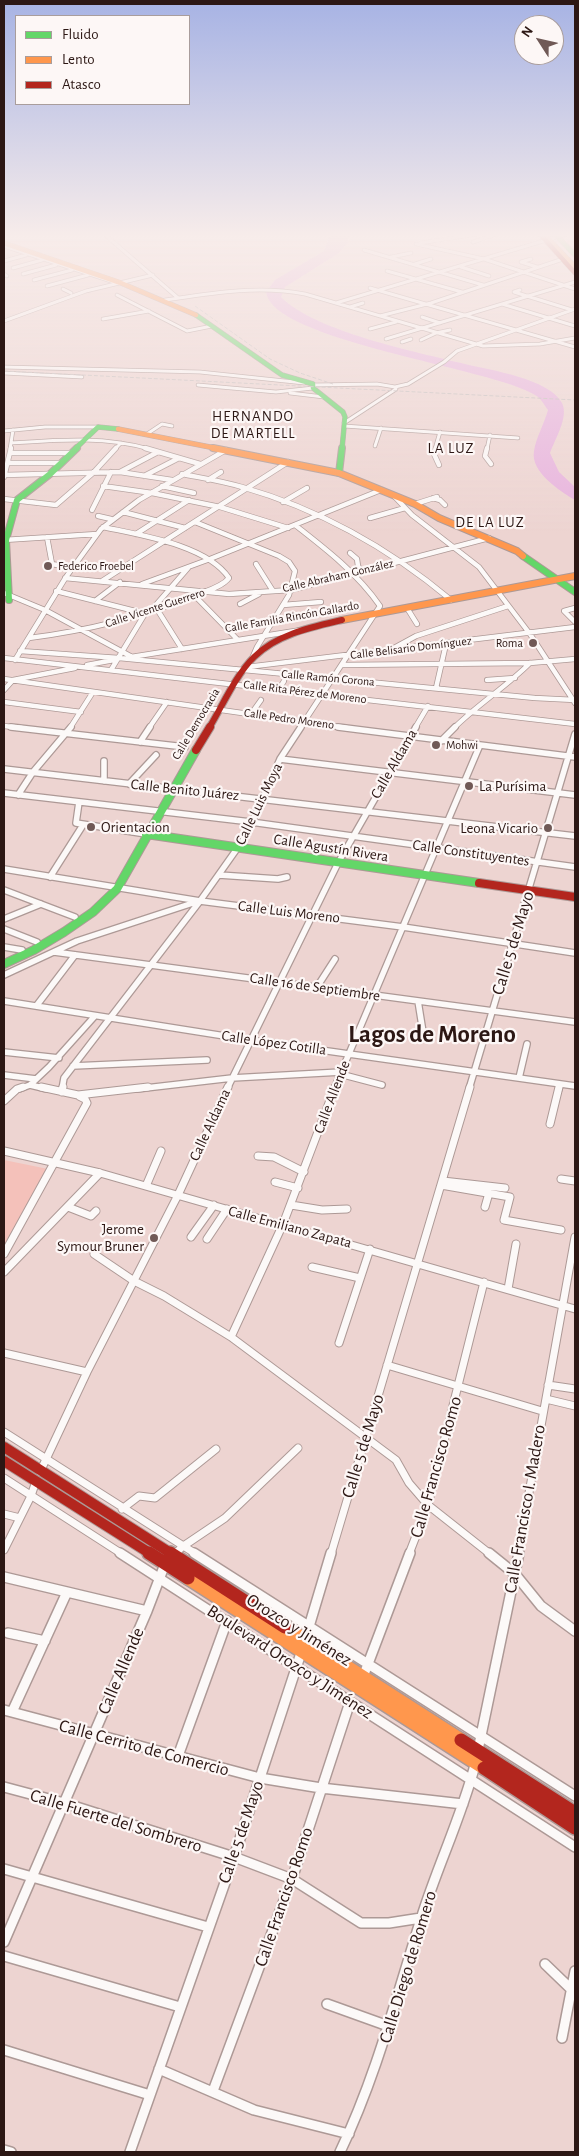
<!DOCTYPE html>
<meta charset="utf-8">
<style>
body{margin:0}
#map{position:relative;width:579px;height:2156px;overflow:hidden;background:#edd4d1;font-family:"Alegreya Sans",sans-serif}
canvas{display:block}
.frame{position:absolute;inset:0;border:5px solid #2c1714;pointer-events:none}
.legend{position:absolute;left:15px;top:15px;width:175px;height:90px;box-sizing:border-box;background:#fdf7f6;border:1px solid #a99d9c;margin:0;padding:6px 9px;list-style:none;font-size:15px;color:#2c1714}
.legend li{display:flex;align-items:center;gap:10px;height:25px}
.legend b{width:25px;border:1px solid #a99d9c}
.north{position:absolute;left:514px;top:15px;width:50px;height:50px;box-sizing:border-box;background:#fdf7f6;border:1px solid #a99d9c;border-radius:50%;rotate:305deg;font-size:14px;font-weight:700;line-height:20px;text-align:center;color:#2c1714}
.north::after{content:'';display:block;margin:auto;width:18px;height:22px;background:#705956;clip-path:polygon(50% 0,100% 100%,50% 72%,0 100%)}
</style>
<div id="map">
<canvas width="579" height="2156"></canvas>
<div class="frame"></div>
<ul class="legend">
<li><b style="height:6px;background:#63d668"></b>Fluido</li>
<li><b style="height:6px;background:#ff974d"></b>Lento</li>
<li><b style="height:6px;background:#b3261e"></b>Atasco</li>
</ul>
<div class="north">N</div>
</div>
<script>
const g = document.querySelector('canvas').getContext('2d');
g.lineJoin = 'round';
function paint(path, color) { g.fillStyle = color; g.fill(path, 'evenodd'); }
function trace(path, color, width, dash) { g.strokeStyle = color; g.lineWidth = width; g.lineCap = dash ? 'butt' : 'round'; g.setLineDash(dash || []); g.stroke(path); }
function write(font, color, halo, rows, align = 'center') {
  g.font = font + ' "Alegreya Sans",sans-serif'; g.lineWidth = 4.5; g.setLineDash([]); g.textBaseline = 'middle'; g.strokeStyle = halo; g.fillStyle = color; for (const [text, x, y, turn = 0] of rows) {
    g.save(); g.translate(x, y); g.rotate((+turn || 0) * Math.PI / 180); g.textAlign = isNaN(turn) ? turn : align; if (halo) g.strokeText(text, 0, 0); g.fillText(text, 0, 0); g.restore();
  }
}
const green = new Path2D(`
 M4,1160L48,1169L4,1245Z`);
const water = new Path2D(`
 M331,233H349L348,242L339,253L285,287L281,297C316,332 417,352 465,364C490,370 550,379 562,403C569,417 555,439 550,453L559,472L575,487V500C560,491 530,472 534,451C536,438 544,424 548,410C544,405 541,398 535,395C493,368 272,341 266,292L275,280L324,251Z`);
const streetFar4 = new Path2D(`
 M103,233L178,298
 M473,242L499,233
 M420,243L484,233
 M416,244L484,259L575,289
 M4,246L114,282
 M364,250L483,285
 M391,257L411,253
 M531,259L521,262L537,267
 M4,261L26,255
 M415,264L431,259
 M461,267L489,276
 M13,268L42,260
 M387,271L462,292
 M4,274L7,276
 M23,274L56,265
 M34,280L72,270
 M47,286L88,275
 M370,288L575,347
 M63,289L71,293
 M520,290L514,292L572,310
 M117,295L187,331L212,326
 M165,300C212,293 258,285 305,294L483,346L540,344L575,338
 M336,303L570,233
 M502,304L575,326
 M350,307L363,303
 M380,316L431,303L563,259
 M422,317L440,323
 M103,319L149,311
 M4,321L86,291L153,275
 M370,329L396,322
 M386,339L575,282
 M421,340L436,333L450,330
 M402,342L411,339
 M4,367L200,372L304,383
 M4,373L82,377
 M198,385L276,392L313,388
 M313,385L377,384L395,387L408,384L444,362L457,351L575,309
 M290,393L324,397
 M344,423L396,389L395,387
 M344,426L518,438
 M4,431L45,427H98
 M147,434L162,424L172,426
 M11,443C58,440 104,436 149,449
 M375,446L381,428
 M10,449L13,430
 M115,449L121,443
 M435,449L440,432
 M487,449L490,435`);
const streetFar3 = new Path2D(`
 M145,448L200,464
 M436,448L434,454L439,465
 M487,448L485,456L491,464
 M10,453H70
 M8,463H60
 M120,472L158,452
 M182,474C202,478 222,481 242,487C319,509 390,549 451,600
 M4,475L120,472L172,480
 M144,476L179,458
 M4,477L11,448
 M208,480L221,472
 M103,486L152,493L220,507L288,528
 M162,486L194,493
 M393,495L412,515L479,567L530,634L575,703
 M433,498L440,500L445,505
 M4,499L56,505L93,473L116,448
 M283,502L307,488
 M415,504L437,497
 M92,510L111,472
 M123,512L185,528
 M98,516L111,519
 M370,518L405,508
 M195,522L279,556L289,562L295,571L289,595L257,647L251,661
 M295,525C326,549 358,574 380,606L300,728
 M136,534L189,500
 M47,537L52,564L72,568
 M4,540L97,534
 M350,553L357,559L358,566L362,572
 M256,564L273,591
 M65,578L229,594L291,590L489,538
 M102,581L288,462
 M142,584L210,559L381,490
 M56,591L143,613
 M4,593L45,610L132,657
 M193,594L237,639
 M95,601L120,582
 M240,604L259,594
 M283,605L321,602
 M407,608L417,624
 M575,608L564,611L575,622
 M29,638C86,631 142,617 196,595C206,591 222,587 229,578C207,545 140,535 103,527
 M394,648L416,636L508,606
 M182,649L155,606L188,568
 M20,651L119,658L535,698L575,700
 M131,657L301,630
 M4,658L575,724
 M15,660L66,577L101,529L139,500L226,450
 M87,665L114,660
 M342,665L530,663L575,659
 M247,667L575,627
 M111,670L146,612
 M4,679L347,728
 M487,680L515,678
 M436,688L446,644
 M279,689L284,681
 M4,690L13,680L75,668
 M4,702L81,712
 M251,714L261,700
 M4,726L22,728
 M70,728L93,692
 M149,728L167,702
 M415,728L428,706
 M454,728C478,704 506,687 530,663`);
const streetFar2 = new Path2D(`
 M11,727L185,747
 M338,727L575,757
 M441,741L455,727
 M140,742L150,727
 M280,759L575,795
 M104,761V781
 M4,769L575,836
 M129,784L156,755
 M4,793L251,822L575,867
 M18,795L33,772L71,727
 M79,802L76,823L146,834
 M4,869L200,901L403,927L575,953
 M219,875L278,879L287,877
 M50,877L83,825
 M4,890L75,917
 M4,919L41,904
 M4,929L37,942
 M4,947L22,950
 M54,952L575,1022
 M4,975L77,941L199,901
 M317,987L335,959
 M4,1001L250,1040L575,1086
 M418,1001L423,1032
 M37,1005L75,955
 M4,1052L59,1058
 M73,1066L207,1060
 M340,1074L382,1085
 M4,1075L36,1079
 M519,1078L527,1044
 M30,1085L47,1089
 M19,1089L30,1085L49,1067L94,1017
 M62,1089L64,1078L200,901L246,836L280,759L301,727
 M137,1089L232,1078L341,1072
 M227,1089L338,863L416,727
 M334,1089L480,745
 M469,1089L575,734
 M559,1089L560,1084`);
const streetFar1 = new Path2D(`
 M41,1087L78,1095L148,1087
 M62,1092L63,1087
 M4,1101L17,1089L23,1087
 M550,1124L559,1087
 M4,1151L100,1173L575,1309
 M258,1156L274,1157L304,1172
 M561,1179L575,1181
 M443,1181L505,1188
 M275,1182L298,1188
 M441,1185L510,1197L504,1220L561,1230
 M146,1186L161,1151
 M291,1205L322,1210L347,1209
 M68,1207L91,1216L96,1211
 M485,1207L489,1193
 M191,1237L214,1205
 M207,1239L227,1209
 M4,1254L87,1103L85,1099L79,1096
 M94,1254L134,1281L164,1296L231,1337L396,1460L409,1483L428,1505L490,1554
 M312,1267L360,1278
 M4,1272L100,1173
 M508,1289L516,1244
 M231,1337L283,1224L335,1087
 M339,1343L370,1249
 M4,1353L87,1372
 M387,1365L542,1411
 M548,1385L575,1389
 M546,1399L575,1406
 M4,1432L196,1554
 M40,1472L87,1372L178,1195L228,1087
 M4,1478L122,1554
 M122,1509L139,1496L155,1498L216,1449
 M4,1514L20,1518
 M4,1550L31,1496L36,1481
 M175,1554L182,1547L225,1518L298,1448
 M331,1554L470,1087
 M409,1554L428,1505L484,1282
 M518,1554L575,1237`);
const street = new Path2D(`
 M120,1553L575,1847
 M194,1553L575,1796
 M489,1553L515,1574L541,1606L575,1631
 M172,1557L176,1553
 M4,1577L147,1611
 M8,1633L45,1641
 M305,1640L331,1553
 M363,1677L410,1553
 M4,1710L260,1778L321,1788L463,1804
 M12,1712L67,1592
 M478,1750L519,1553
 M178,1756L227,1621
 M4,1787L64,1803L234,1857L292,1879L361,1923H389L421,1918
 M4,1869L208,1927
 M4,1942L147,1611L165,1564
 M4,1956L180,2007
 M545,1964L573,1991
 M327,2004L391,2027
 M562,2038L575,1971
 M4,2050L150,2095
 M159,2069L254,2110L349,2134
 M213,2091L292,1879L350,1702
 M4,2150L11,2152
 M130,2152L234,1857L302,1650
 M340,2152C376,2077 396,1998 421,1919C437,1867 461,1818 475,1765`);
const fastFar2 = new Path2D(`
 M554,233L575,255
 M196,315L282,375L313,384V388L343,412L345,417L342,449
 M75,449L98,427L118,429`);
const fastFar1 = new Path2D(`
 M339,473L342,448
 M523,556L575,592
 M9,600L6,540L17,500L50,474L77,448`);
const fast = new Path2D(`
 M146,834L479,883
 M4,964L34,950L64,932L93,912L117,889L196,750`);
const slowFar2 = new Path2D(`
 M543,233L575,267
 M4,243L121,283L196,315
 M118,429L220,449`);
const slowFar1 = new Path2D(`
 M213,448L339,473L415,504L439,518L517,551L523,556
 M342,620L575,576`);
const slow = new Path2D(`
 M188,1578L484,1768
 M285,1627L461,1740`);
const jamFar4 = new Path2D(`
 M539,233L575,273`);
const jamFar3 = new Path2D(`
 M209,728C223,705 235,676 254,657C277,634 312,627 342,620`);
const jamFar2 = new Path2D(`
 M196,750L210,727
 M479,883L575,897`);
const jamFar1 = new Path2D(`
 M4,1447L172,1554
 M4,1461L151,1554`);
const jam = new Path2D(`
 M149,1553L188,1578
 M170,1553L285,1627
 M461,1740L575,1813
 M484,1768L575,1828`);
const rail = new Path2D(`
 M195,306L270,359L300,373L333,384
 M4,371L575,400`);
const markers = [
 [48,566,5,"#705956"],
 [533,643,5,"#705956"],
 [436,745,5,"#705956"],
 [469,786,5,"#705956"],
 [91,827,5,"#705956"],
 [548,828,5,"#705956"],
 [154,1238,5,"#705956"]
];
const farPoinames = [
 ["Federico Froebel",58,566],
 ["Roma",523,643,"right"],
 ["Mohwi",446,745]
];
const farStreetnames = [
 ["Calle Abraham González",338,576,-13],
 ["Calle Vicente Guerrero",155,608,-18],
 ["Calle Familia Rincón Gallardo",292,617,-10],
 ["Calle Belisario Domínguez",411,648,-7],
 ["Calle Ramón Corona",328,678,5],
 ["Calle Rita Pérez de Moreno",305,692,7],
 ["Calle Pedro Moreno",289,719,8],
 ["Calle Democracia",196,724,-59]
];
const farQuarternames = [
 ["HERNANDO",253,416],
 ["DE MARTELL",253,433],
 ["LA LUZ",451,448],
 ["DE LA LUZ",490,522]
];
const streetNames = [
 ["Calle Aldama",394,764,-60],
 ["Calle Benito Juárez",185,790,6],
 ["Calle Luis Moya",259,804,-64],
 ["Calle Agustín Rivera",331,848,9],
 ["Calle Constituyentes",471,853,8],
 ["Calle Luis Moreno",289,912,7],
 ["Calle 16 de Septiembre",315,987,8],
 ["Calle López Cotilla",274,1043,8],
 ["Calle Allende",332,1097,-69],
 ["Calle Aldama",210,1125,-65],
 ["Calle Emiliano Zapata",290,1227,15]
];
const poiNames = [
 ["La Purísima",479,786],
 ["Orientacion",101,827],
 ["Leona Vicario",538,828,"right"],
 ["Jerome",144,1229,"right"],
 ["Symour Bruner",144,1246,"right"]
];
const nearStreetnames = [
 ["Calle 5 de Mayo",513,943,-73],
 ["Calle 5 de Mayo",363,1446,-73],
 ["Calle Francisco Romo",436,1467,-74],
 ["Calle Francisco I. Madero",525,1509,-80],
 ["Orozco y Jiménez",299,1630,32],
 ["Boulevard Orozco y Jiménez",290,1662,33],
 ["Calle Allende",121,1671,-67],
 ["Calle Cerrito de Comercio",144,1748,15],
 ["Calle Fuerte del Sombrero",116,1821,17],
 ["Calle 5 de Mayo",241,1832,-71],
 ["Calle Francisco Romo",284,1897,-71],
 ["Calle Diego de Romero",408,1967,-73]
];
const townNames = [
 ["Lagos de Moreno",432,1034]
];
paint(green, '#f4c1ba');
paint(water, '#e7b2dd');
trace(streetFar4, '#ad9996', 4.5);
trace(streetFar3, '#ad9996', 6);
trace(streetFar2, '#ad9996', 8);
trace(streetFar1, '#ad9996', 9);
trace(street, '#ad9996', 12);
trace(fastFar2, '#ad9996', 5.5);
trace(fastFar1, '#ad9996', 8);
trace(fast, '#ad9996', 10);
trace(slowFar2, '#ad9996', 5.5);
trace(slowFar1, '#ad9996', 8);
trace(slow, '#ad9996', 16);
trace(jamFar4, '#ad9996', 5.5);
trace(jamFar3, '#ad9996', 8);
trace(jamFar2, '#ad9996', 10);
trace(jamFar1, '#ad9996', 12);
trace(jam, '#ad9996', 16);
trace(streetFar4, '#fcf9f8', 3);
trace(streetFar3, '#fcf9f8', 4.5);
trace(streetFar2, '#fcf9f8', 5.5);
trace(streetFar1, '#fcf9f8', 7);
trace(street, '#fcf9f8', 9);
trace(fastFar2, '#63d668', 4.5);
trace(fastFar1, '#63d668', 6);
trace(fast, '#63d668', 8);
trace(slowFar2, '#ff974d', 4.5);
trace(slowFar1, '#ff974d', 6);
trace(slow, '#ff974d', 13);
trace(jamFar4, '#b3261e', 4.5);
trace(jamFar3, '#b3261e', 6);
trace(jamFar2, '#b3261e', 8);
trace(jamFar1, '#b3261e', 10);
trace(jam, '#b3261e', 13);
trace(rail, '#c4bdbc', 1, [4, 2]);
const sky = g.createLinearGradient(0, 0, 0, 535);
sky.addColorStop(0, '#a7b3e4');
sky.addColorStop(0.44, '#f7ecea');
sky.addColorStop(1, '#f7ecea00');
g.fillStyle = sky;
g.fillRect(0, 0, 579, 535);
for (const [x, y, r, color] of markers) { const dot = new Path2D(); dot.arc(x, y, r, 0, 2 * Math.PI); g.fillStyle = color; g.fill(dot); trace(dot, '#fdf7f6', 2); }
write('12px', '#2c1714', '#fdf7f6', farPoinames, 'left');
write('12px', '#2c1714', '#fdf7f6', farStreetnames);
g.letterSpacing = '1px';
write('15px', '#2c1714', '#fdf7f6', farQuarternames);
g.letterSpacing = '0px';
write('15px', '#2c1714', '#fdf7f6', streetNames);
write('15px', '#2c1714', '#fdf7f6', poiNames, 'left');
write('18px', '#2c1714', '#fdf7f6', nearStreetnames);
write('bold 25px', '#2c1714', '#fdf7f6', townNames);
</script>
